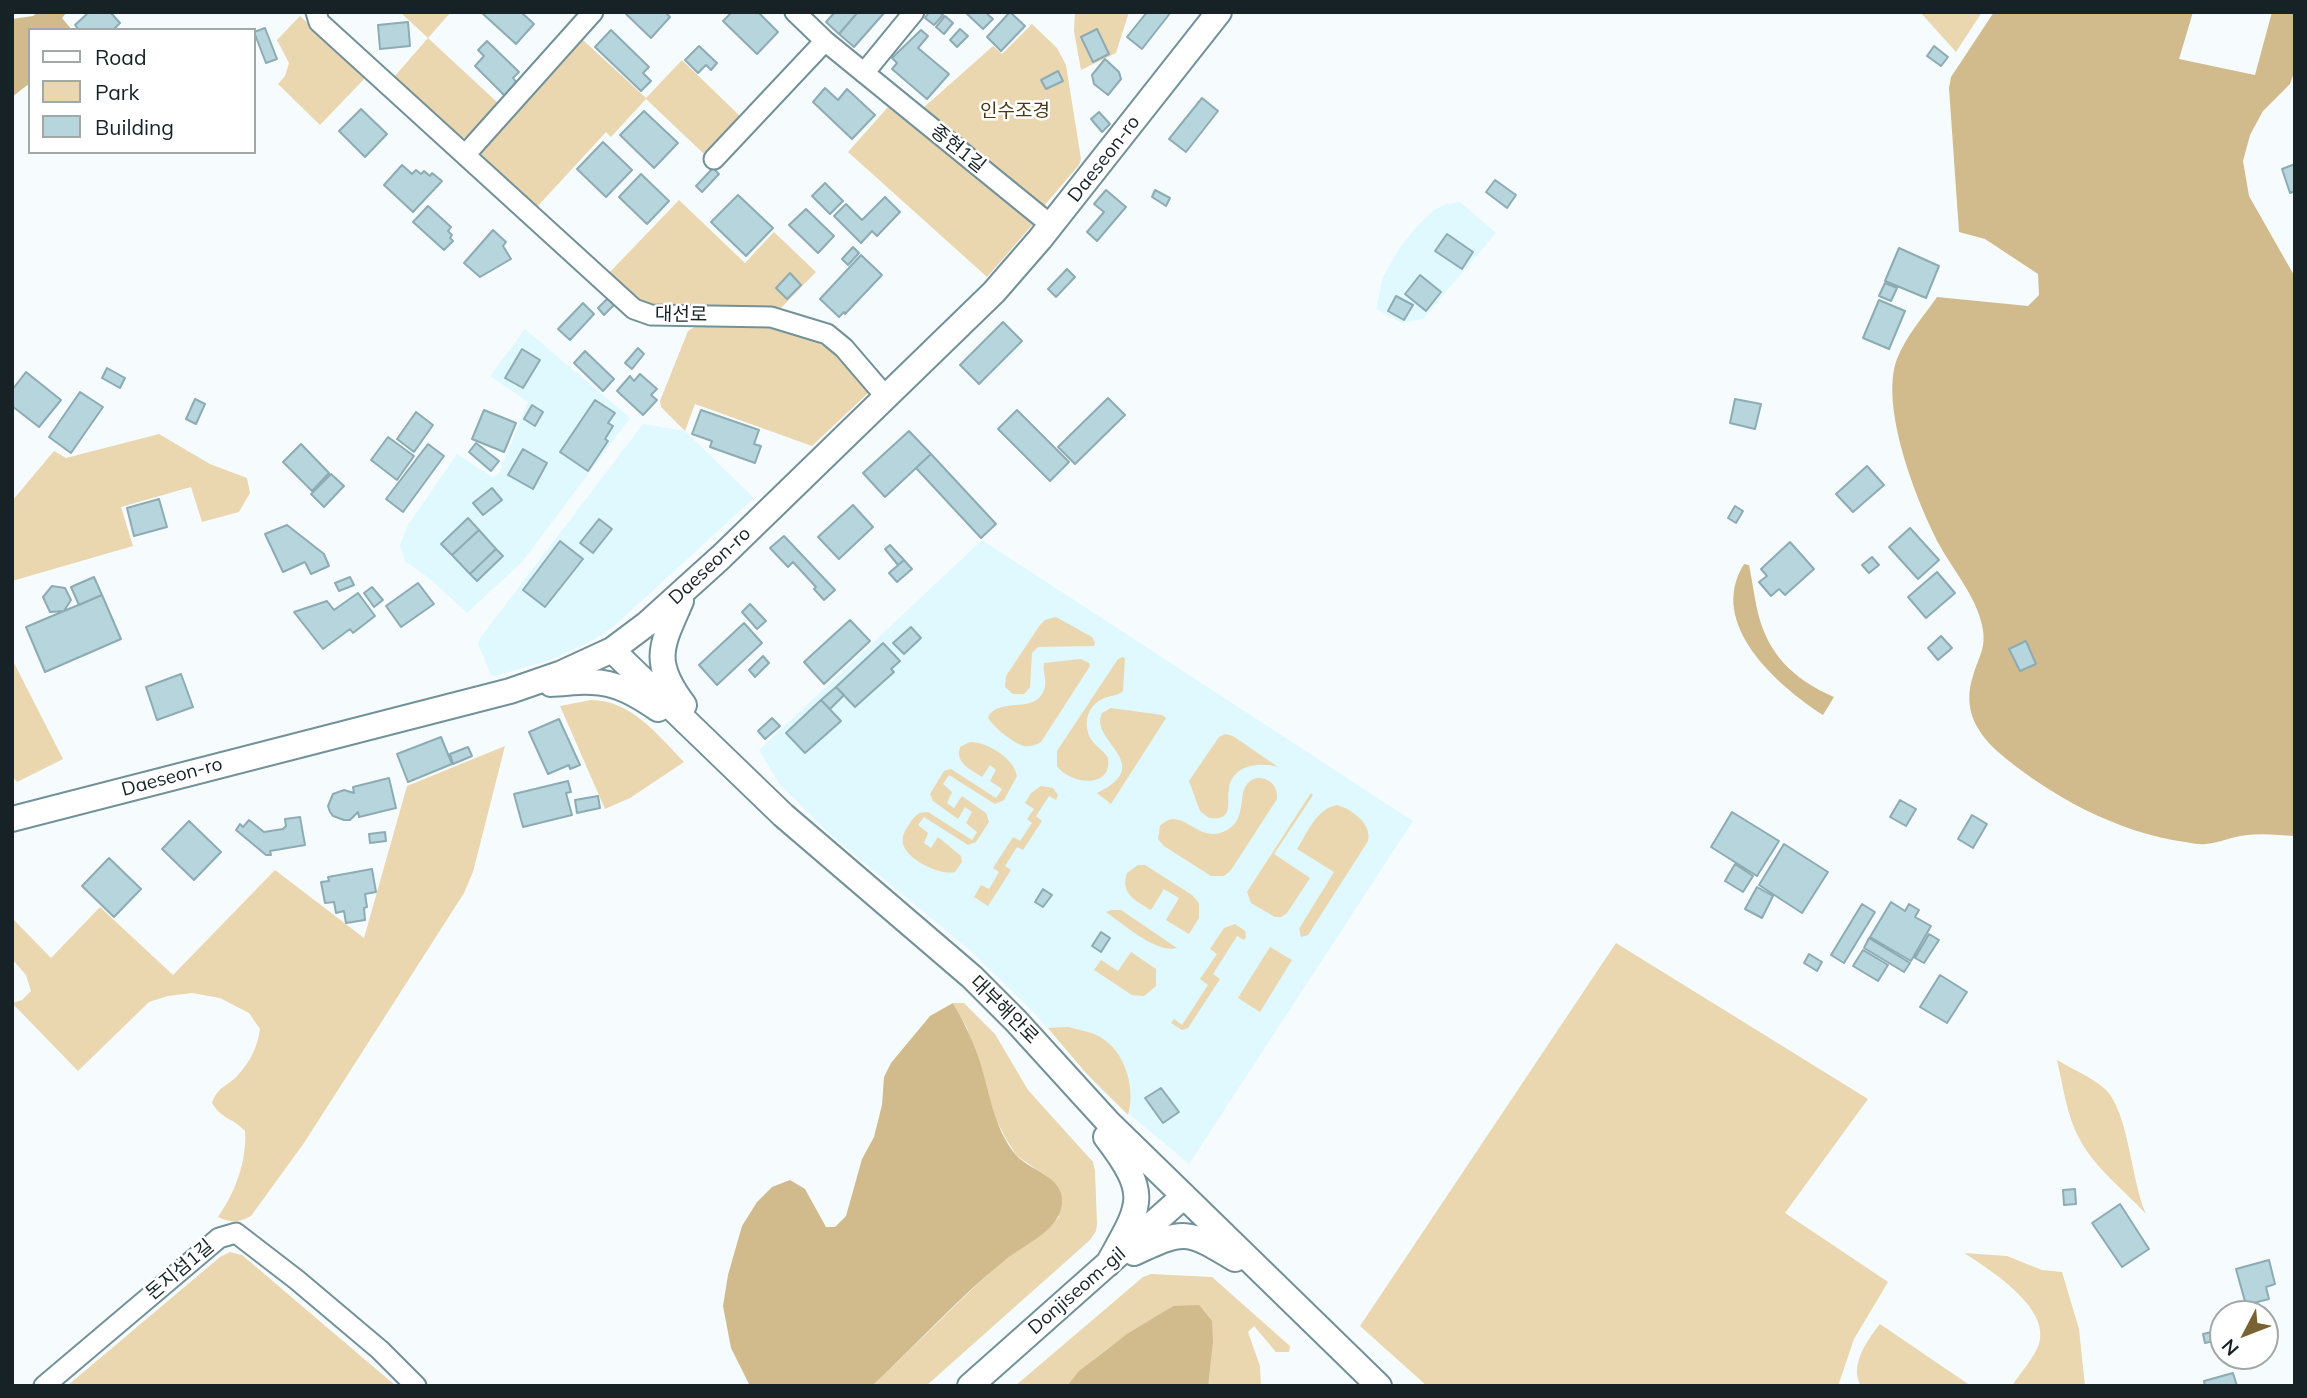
<!DOCTYPE html>
<meta charset="utf-8">
<style>
body{margin:0}
#map{position:relative;width:2307px;height:1398px;overflow:hidden;background:#f6fcfe;font-family:Mulish,sans-serif}
canvas{display:block}
.frame{position:absolute;inset:0;border:14px solid #162225;pointer-events:none}
.legend{position:absolute;left:28px;top:28px;width:228px;height:126px;box-sizing:border-box;background:#fff;border:2px solid #a2a7a8;margin:0;padding:9px 12px;list-style:none;font-size:21px;color:#162225}
.legend li{display:flex;align-items:center;gap:14px;height:35px}
.legend b{width:35px;border:2px solid #a2a7a8}
.north{position:absolute;left:2209px;top:1300px;width:70px;height:70px;box-sizing:border-box;background:#fff;border:2px solid #a2a7a8;border-radius:50%;rotate:228deg;font-size:19px;font-weight:700;line-height:28px;text-align:center;color:#162225}
.north::after{content:'';display:block;margin:auto;width:24px;height:32px;background:#7a6333;clip-path:polygon(50% 0,100% 100%,50% 72%,0 100%)}
</style>
<div id="map">
<canvas width="2307" height="1398"></canvas>
<div class="frame"></div>
<ul class="legend">
<li><b style="height:9px;background:#fff"></b>Road</li>
<li><b style="height:19px;background:#ead6af"></b>Park</li>
<li><b style="height:19px;background:#b6d5dd"></b>Building</li>
</ul>
<div class="north">N</div>
</div>
<script>
const g = document.querySelector('canvas').getContext('2d');
g.lineJoin = 'round';
function paint(path, color) { g.fillStyle = color; g.fill(path, 'evenodd'); }
function trace(path, color, width, dash) { g.strokeStyle = color; g.lineWidth = width; g.lineCap = dash ? 'butt' : 'round'; g.setLineDash(dash || []); g.stroke(path); }
function write(font, color, halo, rows, align = 'center') {
  g.font = font + ' Mulish,"Noto Sans KR",sans-serif'; g.lineWidth = 5; g.setLineDash([]); g.textBaseline = 'middle'; g.strokeStyle = halo; g.fillStyle = color; for (const [text, x, y, turn = 0] of rows) {
    g.save(); g.translate(x, y); g.rotate((+turn || 0) * Math.PI / 180); g.textAlign = isNaN(turn) ? turn : align; if (halo) g.strokeText(text, 0, 0); g.fillText(text, 0, 0); g.restore();
  }
}
const built = new Path2D(`
 M1460,202L1496,233L1423,319L1402,323L1376,309L1383,277L1400,247L1418,225L1434,210L1447,204Z
 M525,329L630,418L523,561L467,613L430,579L405,561L400,545L408,525L457,454L492,477L499,474L528,402L490,376Z
 M643,424L685,431L754,498L613,627L595,639L553,659L495,676L491,675L478,644L480,638Z
 M982,540L1413,821L1189,1164L1104,1093L1035,1014L973,953L832,836L780,785L759,750Z`);
const green = new Path2D(`
 M400,12H451L428,38L498,103L467,138L460,137L394,77L428,38Z
 M1075,12H1129L1116,53L1081,70L1074,31Z
 M1920,12H1982L1956,52Z
 M300,16L366,77L320,125L278,84L285,76L289,63L277,40Z
 M1032,24L1057,48L1066,65L1081,159L1079,165L1043,207L922,109L993,46L1002,54Z
 M583,40L646,98L682,60L741,117L705,155L646,99L611,137L606,132L537,207L481,154Z
 M888,107L1033,224L987,277L848,152Z
 M679,200L745,263L774,232L816,272L780,309L645,306L609,273Z
 M764,325C807,337 850,348 868,393L812,446L695,404L685,431L661,407L660,401L688,331L696,326Z
 M159,434L210,464L247,478L250,493L239,512L202,522L191,487L121,507L133,546L12,581V501L54,451L66,458Z
 M1056,617L1092,637L1095,643L1094,646L1038,647L1032,653L1030,687L1024,694H1013L1005,687L1006,676L1040,625L1045,620Z
 M1123,657L1125,659L1123,691C1116,697 1110,695 1102,699C1086,707 1082,727 1093,742C1098,748 1104,751 1108,758C1113,789 1070,785 1057,766V751L1118,659Z
 M12,659L63,759L17,782L12,776Z
 M1081,659L1089,663L1090,666L1041,742C1036,745 1030,747 1024,746C1015,744 991,726 988,717C1000,696 1035,715 1044,690C1048,681 1042,672 1044,663Z
 M591,700C631,700 658,735 684,762L630,798L605,809L560,706Z
 M1111,708L1162,715L1166,718L1111,804L1097,793C1158,764 1088,741 1102,713Z
 M1225,734L1233,736L1278,767C1260,762 1233,764 1229,788C1226,803 1235,821 1209,818L1200,811L1189,781L1219,737Z
 M970,742C987,742 1014,758 1017,776L1004,800L995,804L949,775L943,784L952,792L947,803L954,808L962,796L986,813L989,822L976,842L968,845L924,817L918,825L928,833L924,843L931,848L938,837L961,856L962,862L955,872C941,876 907,860 903,844C901,836 906,829 910,823C915,815 919,812 928,812L972,840L977,832L966,823L972,812L965,807L958,819L933,801L930,794L944,771L951,769L996,798L1002,789L990,781L996,770L990,765L982,777C970,769 955,763 960,747Z
 M505,746L473,872L464,893L304,1143L251,1216C239,1223 231,1223 218,1217C235,1192 247,1162 245,1131C231,1116 223,1121 212,1103C218,1086 228,1086 238,1075C250,1062 258,1046 260,1029L249,1013L220,998L192,993L168,996L149,1002L78,1071L12,1003L22,1000L31,991L26,975L12,959V918L51,958L100,907L173,975L275,870L364,938L407,786Z
 M1257,778C1270,778 1278,786 1277,799L1231,870L1224,876H1211L1164,846L1158,839L1160,826C1181,805 1195,840 1220,833C1255,822 1230,785 1257,778Z
 M1041,786L1053,788L1058,795L1056,800L1049,796L1036,816L1042,821L1023,850L1017,847L1005,866L1011,870L988,906L974,897L981,885L989,889L999,872L993,868L1013,837L1020,841L1032,823L1027,819L1034,809L1025,803L1031,793Z
 M1311,793L1313,795L1274,854L1310,878L1287,913L1281,917H1275L1251,903L1247,892Z
 M1337,805C1352,809 1372,824 1368,841L1308,935L1301,937L1299,929L1334,872L1297,849C1308,832 1316,809 1337,805Z
 M1138,865H1145L1192,895L1199,903V918L1189,934L1166,920L1179,898L1164,889L1151,910C1135,900 1120,894 1127,873Z
 M1112,910H1121L1177,948C1157,954 1123,924 1106,912Z
 M1235,924L1245,931L1246,937L1244,940L1237,936L1213,974L1220,979L1188,1028L1182,1030L1171,1023L1174,1019L1182,1025L1208,985L1200,979L1217,954L1210,949L1224,928Z
 M1616,943L1868,1099L1785,1213L1888,1282L1854,1339L1838,1386H1427L1360,1326Z
 M1270,947L1292,960L1260,1012L1238,998Z
 M1131,952L1156,969V986L1144,996L1132,995L1094,970L1101,960L1118,971Z
 M953,1003H964L995,1034L1028,1090L1093,1162L1095,1171L1097,1224L1096,1231L1090,1240L926,1386H872C914,1347 954,1305 996,1267C1017,1249 1040,1237 1059,1217L1048,1177L1017,1156L1005,1137L996,1119L967,1028Z
 M1068,1027C1078,1030 1090,1031 1100,1037C1125,1051 1136,1088 1128,1115L1085,1072L1048,1028Z
 M2057,1060C2072,1069 2092,1077 2105,1089C2129,1112 2131,1181 2146,1214C2125,1191 2095,1168 2080,1140C2067,1117 2063,1086 2057,1060Z
 M230,1252L242,1255L396,1386H67L220,1257Z
 M1964,1253L2007,1256L2042,1270L2062,1272L2079,1329L2085,1386H2012C2020,1373 2034,1358 2039,1344C2051,1308 1989,1269 1964,1253Z
 M1151,1274L1212,1277L1290,1346L1289,1352H1276L1254,1326L1248,1332L1260,1366L1261,1386H1208V1371L1173,1306C1136,1329 1096,1352 1067,1386H1015L1143,1277Z
 M1880,1324L1971,1386H1861C1849,1366 1867,1340 1880,1324Z`);
const forest = new Path2D(`
 M38,12H67L62,18L72,30H30V83L12,97V19L33,16Z
 M1994,12H2193L2179,59L2255,75L2272,12H2295V70L2290,84L2263,111L2250,135L2243,161L2249,196L2295,277V836C2279,835 2263,833 2247,835C2233,836 2220,843 2206,844C2199,845 2192,843 2185,842C2118,833 2048,795 1997,751C1974,730 1963,706 1973,676C1979,655 1987,648 1982,625C1976,597 1954,571 1940,546C1917,503 1879,406 1897,359C1906,336 1923,317 1937,297L2028,306L2039,295L2038,274L1985,239L1959,232L1949,88L1951,77Z
 M1744,564L1749,565C1752,580 1754,594 1757,609C1767,654 1793,679 1834,697L1823,715C1778,686 1706,624 1744,564Z
 M953,1003C963,1020 971,1037 978,1056C989,1088 993,1128 1016,1155C1030,1171 1064,1176 1062,1203C1060,1231 1024,1244 1004,1261C957,1299 916,1345 872,1386H750L731,1348L723,1306L728,1275L742,1226L757,1202L772,1187L790,1180L805,1189L826,1227H835L846,1216L862,1159L874,1137L882,1105L884,1077L891,1063L930,1016Z
 M1199,1305L1212,1321L1213,1342L1208,1386H1067L1079,1371L1127,1334L1173,1306Z`);
const building = new Path2D(`
 M89,12H110L120,23L113,30H79L75,25Z
 M485,12H521L534,24L516,44L483,14Z
 M624,12H665L670,17L651,38Z
 M732,12H758L778,32L757,54L723,21Z
 M835,12H858L839,34L826,22Z
 M858,12H885L854,47L839,34Z
 M929,12H939L943,15L934,25L925,18Z
 M965,12H985L993,19L983,29Z
 M1010,12L1025,26L1001,51L987,37Z
 M1147,12H1171L1142,49L1127,37Z
 M945,16L953,23L944,34L936,27Z
 M408,22L410,46L380,49L378,25Z
 M265,28L277,59L266,63L254,32Z
 M960,29L968,36L957,47L950,40Z
 M1097,29L1109,54L1093,62L1081,37Z
 M611,30L649,67L643,73L651,81L641,91L595,47Z
 M921,30L928,36L918,48L949,74L927,99L892,69L897,63L892,58Z
 M487,41L519,72L513,78L517,83L505,96L475,66L484,56L478,50Z
 M699,46L717,63L711,70L706,65L698,73L685,60Z
 M1934,46L1948,57L1941,66L1927,56Z
 M1105,59L1119,72L1121,79L1108,95L1094,84L1092,75Z
 M1058,71L1063,81L1046,89L1041,80Z
 M825,88L838,100L847,89L875,115L852,139L813,102Z
 M1202,98L1218,111L1186,152L1169,139Z
 M361,109L387,134L365,157L339,131Z
 M644,111L678,143L654,168L620,135Z
 M1099,112L1110,124L1102,132L1091,119Z
 M603,142L632,170L606,197L577,169Z
 M2295,164V191L2290,193L2282,169Z
 M402,165L412,174L416,170L421,174L424,171L430,176L432,173L442,181L413,212L384,185Z
 M713,168L719,174L702,192L696,186Z
 M641,174L669,201L647,224L619,197Z
 M1495,180L1516,195L1507,208L1486,192Z
 M825,183L843,201L830,214L812,196Z
 M1106,190L1126,207L1097,241L1087,232L1104,212L1094,204Z
 M1155,190L1170,198L1166,206L1152,197Z
 M738,195L773,228L746,256L711,222Z
 M885,197L900,212L877,236L872,231L861,243L834,216L846,204L862,220Z
 M428,206L451,227L448,231L452,235L450,238L453,241L444,250L413,222Z
 M806,209L834,236L818,253L789,225Z
 M493,230L506,242L503,246L511,259L480,277L464,263Z
 M1447,234L1473,252L1462,269L1435,251Z
 M853,247L859,253L848,265L842,259Z
 M1899,248L1939,266L1926,298L1885,281Z
 M861,255L882,275L845,314L844,312L839,317L820,299Z
 M1067,269L1075,277L1056,297L1048,289Z
 M790,273L801,285L787,299L776,288Z
 M1420,275L1441,292L1426,311L1405,294Z
 M1885,283L1897,288L1891,301L1879,296Z
 M1396,296L1413,305L1404,320L1388,311Z
 M608,298L615,304L604,315L598,308Z
 M1879,300L1905,311L1889,349L1863,338Z
 M583,303L594,314L570,340L558,329Z
 M1003,322L1022,341L979,384L960,365Z
 M638,348L644,354L632,369L625,363Z
 M522,349L540,360L523,388L505,378Z
 M585,351L614,379L603,391L574,363Z
 M107,368L125,378L120,388L102,378Z
 M26,372L61,400L39,427L12,406V390Z
 M640,374L657,389L651,395L657,400L643,415L617,391L630,376L634,381Z
 M80,392L103,407L71,453L49,437Z
 M1108,398L1125,415L1075,464L1058,447Z
 M195,399L205,404L196,424L186,419Z
 M1735,399L1761,404L1755,429L1730,423Z
 M595,400L615,413L608,423L613,426L605,439L608,441L588,471L560,452Z
 M532,405L543,412L535,426L524,419Z
 M484,410L516,423L504,452L472,439Z
 M701,410L759,430L754,444L761,446L755,463L710,447L712,441L692,434Z
 M1017,410L1069,462L1050,481L998,429Z
 M416,412L433,425L414,452L397,439Z
 M909,431L931,454L885,497L863,473Z
 M388,437L414,456L397,480L371,460Z
 M476,443L499,461L491,471L469,452Z
 M301,444L329,473L312,491L283,462Z
 M428,444L444,456L403,512L386,499Z
 M523,449L547,463L533,489L508,475Z
 M931,454L996,524L981,538L916,468Z
 M1867,466L1884,485L1853,512L1836,494Z
 M331,474L344,486L324,507L311,494Z
 M492,488L502,500L483,515L473,503Z
 M159,499L167,527L134,536L127,508Z
 M853,505L873,527L839,559L818,537Z
 M1735,506L1743,511L1736,523L1728,518Z
 M468,518L479,530L452,555L441,544Z
 M599,519L612,529L593,553L580,543Z
 M287,525L324,554L329,566L311,574L305,562L283,572L265,534Z
 M1910,528L1939,560L1918,579L1889,547Z
 M479,530L496,549L470,574L452,555Z
 M784,536L835,590L824,600L814,589L816,587L793,562L788,567L770,548Z
 M560,541L583,559L545,607L523,590Z
 M1790,542L1814,569L1785,595L1779,589L1771,596L1759,582L1767,576L1761,569Z
 M890,545L904,560L898,565L885,549Z
 M496,549L503,556L477,581L470,574Z
 M1872,557L1879,565L1869,573L1862,565Z
 M904,560L912,569L897,582L889,573Z
 M1937,572L1955,593L1926,618L1908,597Z
 M94,577L102,595L79,605L71,587Z
 M350,577L354,585L339,591L335,583Z
 M418,583L434,604L401,627L386,606Z
 M52,586L65,588L71,600L64,611L50,612L43,597Z
 M372,587L383,600L374,607L364,593Z
 M358,593L375,616L353,633L350,629L323,649L294,612L327,601L334,610Z
 M102,595L121,639L45,672L26,627Z
 M750,604L766,621L757,629L742,612Z
 M850,620L870,641L824,684L804,662Z
 M744,623L762,643L717,685L699,665Z
 M911,627L921,638L904,654L893,643Z
 M1941,636L1952,648L1938,660L1928,648Z
 M2026,641L2036,664L2020,671L2009,649Z
 M883,643L900,661L891,669L894,672L855,707L836,687Z
 M763,656L769,663L755,677L749,670Z
 M181,674L193,707L157,720L146,687Z
 M836,687L844,695L830,709L821,700Z
 M821,700L841,721L805,753L786,733Z
 M772,718L780,726L765,739L758,731Z
 M559,719L580,765L570,769L569,765L548,774L529,732Z
 M441,737L452,764L408,782L397,754Z
 M468,747L472,756L453,764L450,754Z
 M389,778L396,808L359,817L358,812L350,820H344L333,816L330,812L328,806L333,794L344,790L354,793L353,787Z
 M568,781L571,792L566,793L572,815L523,827L514,794Z
 M598,796L600,808L577,813L575,800Z
 M1900,800L1916,809L1906,826L1890,817Z
 M1732,812L1779,841L1757,876L1711,847Z
 M1972,815L1987,824L1973,848L1958,839Z
 M300,817L305,845L270,851L271,855H266L236,830L240,824L243,827L249,820L264,832L283,829L286,826L285,819Z
 M189,821L221,852L194,880L162,849Z
 M385,832L386,841L370,843L369,834Z
 M1784,844L1828,872L1802,913L1759,885Z
 M109,858L141,889L114,917L82,886Z
 M1735,864L1753,876L1743,892L1725,881Z
 M372,869L376,892L365,894L367,907L364,908L365,920L346,923L344,911L336,913L334,902L325,903L321,882L329,881L328,877Z
 M1757,887L1773,896L1762,918L1745,909Z
 M1043,889L1052,895L1043,907L1035,902Z
 M1891,902L1905,911L1909,904L1919,910L1915,917L1931,926L1911,961L1870,937Z
 M1862,904L1875,912L1844,963L1831,955Z
 M1101,932L1110,938L1101,952L1092,946Z
 M1929,934L1939,940L1924,963L1915,958Z
 M1869,938L1910,963L1904,972L1864,948Z
 M1863,950L1888,965L1878,981L1853,966Z
 M1809,954L1822,962L1817,971L1804,963Z
 M1940,975L1967,992L1947,1023L1920,1007Z
 M1161,1088L1179,1112L1163,1123L1145,1098Z
 M2075,1189L2076,1204L2064,1205L2063,1190Z
 M2120,1204L2149,1249L2122,1267L2092,1223Z
 M2269,1260L2275,1284L2266,1287L2269,1299L2246,1305L2236,1269Z
 M2220,1330L2222,1339L2205,1343L2203,1334Z
 M2233,1373L2237,1386H2205L2204,1381Z`);
const minor = new Path2D(`
 M316,12L319,22L634,309L651,315L771,317L827,334L844,348L886,397
 M795,12L825,41L1051,225
 M864,73L914,12
 M465,155L593,12
 M714,159L825,41
 M44,1386L219,1238L236,1233L297,1280L380,1350L416,1386`);
const tertiary = new Path2D(`
 M681,601C661,646 651,662 684,705
 M612,650L783,815L972,977L1016,1021L1108,1122L1379,1386
 M551,684C564,684 577,681 591,682C616,682 638,695 658,709
 M12,819L510,691L562,673L612,650L648,623L721,557L994,292L1040,239L1219,12
 M1106,1137C1151,1196 1141,1204 1108,1264
 M1134,1253C1185,1229 1187,1230 1235,1259
 M970,1386L1184,1196`);
const parkNames = [
 ["인수조경",1015,111]
];
const streetNames = [
 ["종현1길",958,149,39],
 ["Daeseon-ro",1104,159,-52],
 ["대선로",681,315,1],
 ["Daeseon-ro",710,566,-43],
 ["Daeseon-ro",172,777,-15],
 ["대부해안로",1004,1010,45],
 ["돈지섬1길",180,1270,-40],
 ["Donjiseom-gil",1077,1291,-41]
];
paint(built, '#e0f8ff');
paint(green, '#ead6af');
paint(forest, '#d1ba8b');
paint(building, '#b6d5dd');
trace(building, '#8dabb3', 2);
trace(minor, '#739198', 23);
trace(tertiary, '#739198', 28);
trace(minor, '#fff', 19);
trace(tertiary, '#fff', 24);
write('19px', '#4a3913', '#fff', parkNames);
write('19px', '#162225', '#fff', streetNames);
</script>
